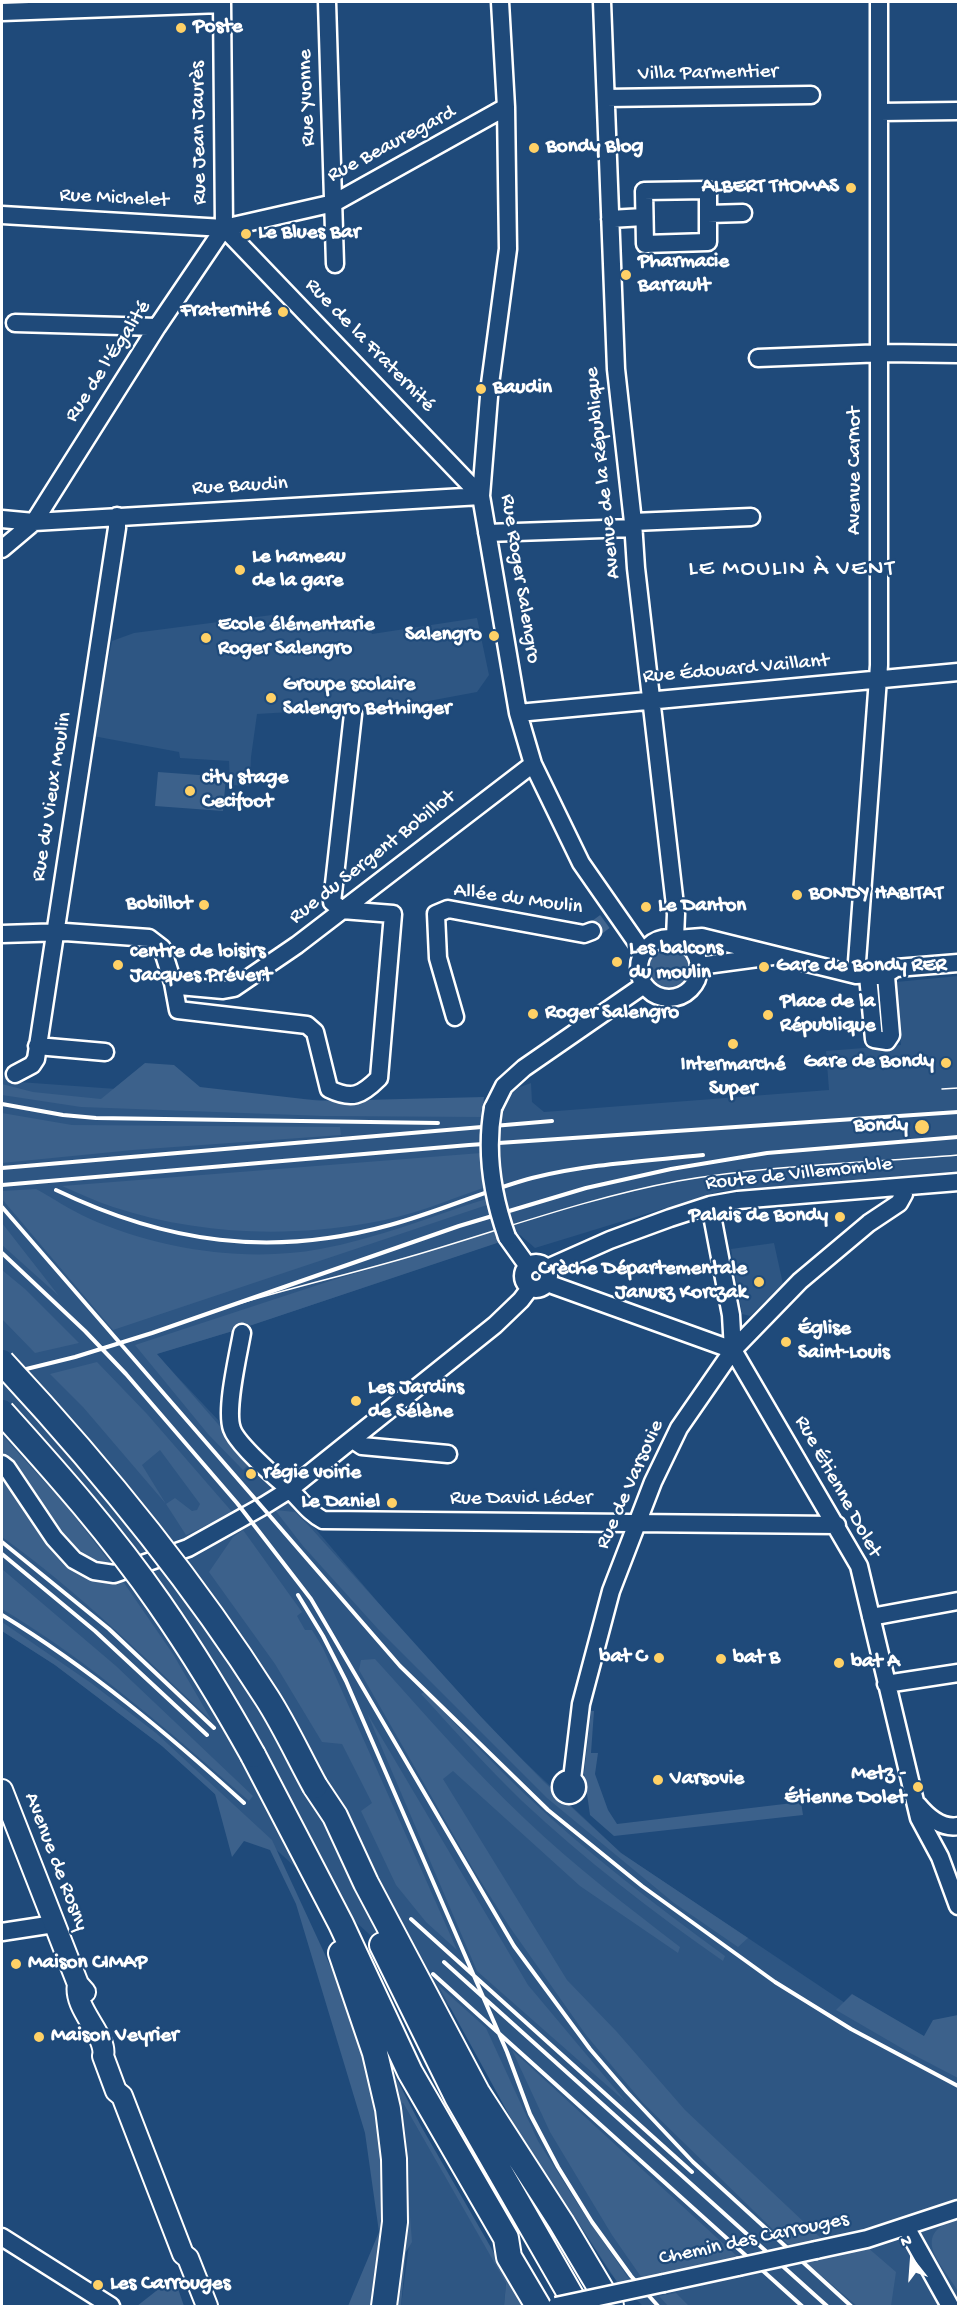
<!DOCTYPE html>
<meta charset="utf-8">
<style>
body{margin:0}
#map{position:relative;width:960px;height:2308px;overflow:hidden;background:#1f4a7a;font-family:"Gochi Hand",sans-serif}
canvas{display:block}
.frame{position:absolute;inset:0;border:3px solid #fff;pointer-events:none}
.north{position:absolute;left:882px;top:2230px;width:60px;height:60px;-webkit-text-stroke:4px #1f4a7a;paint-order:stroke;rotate:343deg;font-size:16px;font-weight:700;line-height:24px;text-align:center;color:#fff}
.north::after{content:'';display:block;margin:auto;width:21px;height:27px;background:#fff;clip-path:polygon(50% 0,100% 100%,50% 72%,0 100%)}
</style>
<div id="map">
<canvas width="960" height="2308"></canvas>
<div class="frame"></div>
<div class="north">N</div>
</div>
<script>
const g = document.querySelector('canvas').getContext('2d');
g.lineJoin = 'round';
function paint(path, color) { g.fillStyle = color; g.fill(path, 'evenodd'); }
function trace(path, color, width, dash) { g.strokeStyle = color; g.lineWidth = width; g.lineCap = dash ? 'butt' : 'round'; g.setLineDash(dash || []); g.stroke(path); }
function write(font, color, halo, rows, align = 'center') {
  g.font = font + ' "Gochi Hand",sans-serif'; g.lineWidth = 4.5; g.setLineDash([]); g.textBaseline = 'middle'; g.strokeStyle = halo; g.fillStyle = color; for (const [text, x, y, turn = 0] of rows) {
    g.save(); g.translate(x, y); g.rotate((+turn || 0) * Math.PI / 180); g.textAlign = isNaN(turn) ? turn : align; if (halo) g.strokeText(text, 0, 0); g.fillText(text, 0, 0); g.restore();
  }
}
const built = new Path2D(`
 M272,615L278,631L363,616L372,634L477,618L489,675L477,692L407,705L257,714L251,757L250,786L230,785L229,761L180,758L179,752L93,736L112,641L134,633Z
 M958,976V1171L721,1191L535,1248L520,1235L246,1327L156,1354L268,1473L405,1634L508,1746L621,1853L863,2015L958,2068V2306H643L611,2274L514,2124L456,2013L162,1746L55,1665L2,1631V1075L19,1082L256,1099L479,1102L531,1083L532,1102L544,1112L829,1090L826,1051L901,1045L896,982Z
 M774,1243L783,1284L750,1316L742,1314L731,1249Z
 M402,2101L506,2282L504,2306H401L409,2244V2178L405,2133L397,2103Z`);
const green = new Path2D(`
 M158,772L226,777L223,811L155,806Z
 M648 969a21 21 0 1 1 42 0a21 21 0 1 1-42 0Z
 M145,1063L174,1065L200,1087L321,1101L484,1097L481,1117L324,1116L81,1107L2,1095V1084L33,1092L101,1099Z
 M2,1113L72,1125L340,1127L341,1135L133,1150L2,1163Z
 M481,1153L483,1188C446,1201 408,1217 369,1223C284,1238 195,1234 113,1207C95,1201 79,1193 62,1186Z
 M36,1189C53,1198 70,1210 88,1218C156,1249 246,1263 320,1249C376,1239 432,1216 486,1199L487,1205L113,1330L2,1199V1191Z
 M2,1223L59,1296L2,1245Z
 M496,1231L500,1242L246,1327L157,1354L251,1462L243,1470L208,1434L135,1345L330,1281Z
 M2,1270L25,1289L79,1343L35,1353L2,1319Z
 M97,1362L147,1414L233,1513L186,1535L166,1504L83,1407L50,1374ZM160,1450L200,1504L197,1510L192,1511L175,1498L166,1504L142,1465Z
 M2,1435L69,1509L112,1565C104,1563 93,1561 85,1557C47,1536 36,1478 2,1453Z
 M2,1476C42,1524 45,1581 122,1580L173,1654L212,1721C144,1657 78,1591 2,1537Z
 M275,1510L295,1512L310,1527L481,1717L543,1781L621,1853L748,1938L738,1947L674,1903L547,1798L378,1629L303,1546Z
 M243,1530L302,1612L297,1616L305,1630H312L323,1648L457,1950L426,1922L396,1885L361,1811L372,1803L342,1744L322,1742L275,1664L209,1572L233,1537Z
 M2,1569L116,1666L253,1796L249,1801C170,1732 92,1663 2,1609Z
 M2,1622L91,1683L156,1733L272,1840L334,1974L377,2091L387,2163L378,2306H348L379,2232L365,2133L296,1904L270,1850L244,1841L232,1857L215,1794L162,1746L55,1665L2,1631Z
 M375,1659C424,1713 472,1769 525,1819C574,1866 627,1906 680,1947L678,1953L580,1886L453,1771L443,1779L567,1980L617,2032L685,2110L823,2240L792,2248L643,2103L586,2035L509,1926L473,1869L359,1670L361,1660Z
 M424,1692C459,1727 492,1763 528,1797C589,1855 657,1906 725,1956L723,1961C653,1912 585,1860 522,1801C487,1767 454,1730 421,1694Z
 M591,1711H594L591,1753H598L595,1774L608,1810L617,1824L801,1802L803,1815L614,1836L590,1815L584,1773Z
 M367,1713L528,1985L627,2103L477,1971Z
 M438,1985L486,2028L538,2141L579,2206L631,2282L619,2285L514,2124Z
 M852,1994L924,2036L933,2020L958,2015V2078L910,2053L836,2010Z
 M512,2050L740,2259L644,2281L612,2235L550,2132Z
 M389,2064L421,2126L524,2305L504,2306L506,2283L403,2103L398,2106L404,2139L412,2242L406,2252L401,2306H394Z
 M958,2217V2291C939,2260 910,2236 958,2217Z
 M867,2247L896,2272L891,2306H857L804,2261Z
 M174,2277L184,2306H137Z
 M676,2293L689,2306H668L659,2296Z`);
const minorTunnel = new Path2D(`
 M592,931L607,920`);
const minor = new Path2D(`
 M222,2L224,228
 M327,2L335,264
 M500,2L506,107L508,249L490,384L481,496L518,713L533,764L581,863L643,952
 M602,2L616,369L633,522L636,568L676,914L675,938
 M2,12L222,4
 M606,98L811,95
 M880,112L958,111
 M708,190V242L645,244L644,191Z
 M708,214L743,213
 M2,215L224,228L334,203L506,107
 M610,219L644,217
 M224,228L481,496
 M15,323L157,327
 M758,358L885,353L958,354
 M2,519L34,522L481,496
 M633,522L751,517
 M487,533L633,528
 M2,549L34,522L157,327L224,228
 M518,713L958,672
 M2,934L65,932L149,938L162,948L173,983L178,1010L307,1025L315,1032L329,1089C352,1100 361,1096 379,1078L393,914L342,910L332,902L353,714
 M639 968a30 30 0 1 1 60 0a30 30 0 1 1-60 0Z
 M677,939L702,937L856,975L888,973L896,968L958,963
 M699,966L773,956
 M856,975L879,665V2
 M868,976H886L891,1035L887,1041L874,1039Z
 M173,983L179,986L223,990L234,988L297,945L533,764
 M455,1017L438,958L436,914L448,909L584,934L592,931
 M37,1046L105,1052
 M15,1074L32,1065L36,1059L117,528V516
 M493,1108L504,1086L524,1068L644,985
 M710,1205L731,1315L733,1350L859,1566L919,1818L940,1857L958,1906
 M507,1237L527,1265
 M523 1276a13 13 0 1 1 26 0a13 13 0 1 1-26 0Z
 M547,1268L610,1240L670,1218L710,1205L738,1200L958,1182
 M547,1283L733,1350
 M242,1333C238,1356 225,1410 232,1429C237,1444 276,1478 289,1489C301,1500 309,1513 323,1520L837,1525
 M353,1440L362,1446L448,1454
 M2,1464L7,1468L54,1538L74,1560L94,1571L114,1574L188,1548L265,1505L289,1490L495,1325L521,1300L530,1288
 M871,1617L958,1601
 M886,1684L958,1673
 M561 1787a8 8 0 1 1 16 0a8 8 0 1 1-16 0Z
 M572,1779L581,1704L611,1591L653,1482L679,1428L733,1350L800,1281L869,1223L899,1203L904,1194L903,1187
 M918,1805C928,1817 941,1829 958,1826
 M2,1932L54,1924
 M906,2227L950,2306
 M2,2237L111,2306
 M816,2250L867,2239L958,2209
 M664,2283L738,2267`);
const major = new Path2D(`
 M2,1790L78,1984L85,1992
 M78,1984C73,2009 108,2036 103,2056L116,2091L122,2096L183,2254L188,2258L207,2306`);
const highway = new Path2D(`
 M253,1755L341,1924L410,2072L506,2238L509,2257L538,2306
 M315,1786L335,1816L366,1883L477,2092L561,2222L611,2306
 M382,1945L457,2097L577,2306
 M341,1953L375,2053L388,2109L394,2159L395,2222L384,2306`);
const tram = new Path2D(`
 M942,1089L958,1088
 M228,1307C289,1288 351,1274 412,1256C501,1230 587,1198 678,1181C770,1165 866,1163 958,1155`);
const rail = new Path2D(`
 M2,1104L63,1115L96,1118L438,1123
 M2,1168L552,1121
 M2,1185L469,1145L958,1112
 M56,1190C166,1243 271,1258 390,1225C438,1212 484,1191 532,1178C587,1164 646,1161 703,1155
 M2,1207L400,1666L548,1810L642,1886L775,1982L851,2029L958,2086
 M2,1253L85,1331L126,1374L237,1503L311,1599L514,1946L590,2049L627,2092L693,2162L851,2306
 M2,1375L75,1357L152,1333L459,1226L586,1188L671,1169L767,1153L958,1137
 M2,1542L109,1629L214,1728
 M2,1554L95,1631L207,1735
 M298,1595L323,1636L346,1681L507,2052L530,2114L558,2167L592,2222L631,2276L658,2306
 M2,1615C89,1668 168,1734 244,1803
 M411,1919L692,2172
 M444,1962L827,2306
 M433,1974L802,2306`);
const minorBridge = new Path2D(`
 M493,1108C485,1153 492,1195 507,1237
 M738,2267L816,2250
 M556,2306L664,2283`);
const highwayBridge = new Path2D(`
 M2,1362C99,1466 190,1577 267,1698C285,1726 299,1757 315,1786
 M2,1412C57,1473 112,1535 159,1603C193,1652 224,1703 253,1755`);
const markers = [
 [181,28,6,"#ffd166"],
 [534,148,6,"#ffd166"],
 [851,188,6,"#ffd166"],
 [246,234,6,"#ffd166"],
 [626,275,6,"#ffd166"],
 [283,312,6,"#ffd166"],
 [481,389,6,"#ffd166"],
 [240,570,6,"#ffd166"],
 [494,636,6,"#ffd166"],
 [206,638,6,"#ffd166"],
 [271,698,6,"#ffd166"],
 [190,791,6,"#ffd166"],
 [797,895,6,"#ffd166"],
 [204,905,6,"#ffd166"],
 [646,907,6,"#ffd166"],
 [617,962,6,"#ffd166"],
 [118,965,6,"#ffd166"],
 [764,967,6,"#ffd166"],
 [533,1014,6,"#ffd166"],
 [768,1015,6,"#ffd166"],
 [733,1044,6,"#ffd166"],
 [946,1063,6,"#ffd166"],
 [922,1127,8,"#ffd166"],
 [840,1217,6,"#ffd166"],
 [759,1282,6,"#ffd166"],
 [786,1342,6,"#ffd166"],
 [356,1401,6,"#ffd166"],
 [251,1474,6,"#ffd166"],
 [392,1503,6,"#ffd166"],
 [659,1658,6,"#ffd166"],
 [721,1659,6,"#ffd166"],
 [839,1663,6,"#ffd166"],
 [658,1780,6,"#ffd166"],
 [918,1787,6,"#ffd166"],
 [16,1964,6,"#ffd166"],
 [39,2037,6,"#ffd166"],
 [98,2285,6,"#ffd166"]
];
const poiNames = [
 ["Poste",193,28],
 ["Bondy Blog",546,148],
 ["ALBERT THOMAS",839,188,"right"],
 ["Le Blues Bar",258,234],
 ["Pharmacie",638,263],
 ["Barrault",638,287],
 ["Fraternité",271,312,"right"],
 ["Baudin",493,389],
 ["Le hameau",252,558],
 ["de la gare",252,582],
 ["Ecole élémentarie",218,626],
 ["Roger Salengro",218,650],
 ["Salengro",482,636,"right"],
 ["Groupe scolaire",283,686],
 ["Salengro Bethinger",283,710],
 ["city stage",202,779],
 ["Cecifoot",202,803],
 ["BONDY HABITAT",809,895],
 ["Bobillot",192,905,"right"],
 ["Le Danton",658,907],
 ["Les balcons",629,950],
 ["du moulin",629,974],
 ["centre de loisirs",130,953],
 ["Jacques Prévert",130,977],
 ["Gare de Bondy RER",776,967],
 ["Place de la",780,1003],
 ["République",780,1027],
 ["Roger Salengro",545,1014],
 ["Gare de Bondy",934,1063,"right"],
 ["Intermarché",733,1066,"center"],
 ["Super",733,1090,"center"],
 ["Bondy",908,1127,"right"],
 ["Palais de Bondy",828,1217,"right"],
 ["Crèche Départementale",747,1270,"right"],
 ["Janusz Korczak",747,1294,"right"],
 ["Église",798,1330],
 ["Saint-Louis",798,1354],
 ["Les Jardins",368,1389],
 ["de Sélène",368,1413],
 ["régie voirie",263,1474],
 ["Le Daniel",380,1503,"right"],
 ["bat C",647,1658,"right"],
 ["bat B",733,1659],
 ["bat A",851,1663],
 ["Metz -",906,1775,"right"],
 ["Étienne Dolet",906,1799,"right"],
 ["Varsovie",670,1780],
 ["Maison CIMAP",28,1964],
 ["Maison Veyrier",51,2037],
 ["Les Carrouges",110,2285]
];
const streetNames = [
 ["Villa Parmentier",708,74,-1],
 ["Rue Yvonne",308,98,-92],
 ["Rue Jean Jaurès",200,133,-91],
 ["Rue Beauregard",392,145,-28],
 ["Rue Michelet",114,199,3],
 ["Rue de la Fraternité",369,346,46],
 ["Rue de l'Égalité",109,362,-57],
 ["Avenue Carnot",856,471,-90],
 ["Avenue de la République",604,473,-96],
 ["Rue Baudin",240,487,-3],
 ["Rue Roger Salengro",519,579,81],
 ["Rue Édouard Vaillant",736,670,-5],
 ["Rue du Vieux Moulin",53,797,-81],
 ["Rue du Sergent Bobillot",373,858,-38],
 ["Allée du Moulin",518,900,8],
 ["Route de Villemomble",799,1175,-6],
 ["Rue de Varsovie",631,1485,-66],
 ["Rue Étienne Dolet",837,1487,61],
 ["Rue David Léder",521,1500],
 ["Avenue de Rosny",55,1862,69],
 ["Chemin des Carrouges",754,2240,-12]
];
const quarterNames = [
 ["LE MOULIN À VENT",792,570]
];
paint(built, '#2e5683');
paint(green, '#3c618b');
trace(minorTunnel, '#41658e', 16, [16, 8]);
trace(minor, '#fff', 21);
trace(major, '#fff', 24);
trace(highway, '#fff', 28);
trace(minor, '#1f4a7a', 16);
trace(major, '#1f4a7a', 20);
trace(highway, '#1f4a7a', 24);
trace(tram, '#fff', 1.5);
trace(rail, '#fff', 4);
trace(minorBridge, '#fff', 21, []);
trace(highwayBridge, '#fff', 28, []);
trace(minorBridge, '#1f4a7a', 16);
trace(highwayBridge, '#1f4a7a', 24);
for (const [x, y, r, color] of markers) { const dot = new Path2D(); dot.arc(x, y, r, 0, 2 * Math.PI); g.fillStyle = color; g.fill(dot); trace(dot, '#1f4a7a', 2); }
write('bold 21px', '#fff', '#1f4a7a', poiNames, 'left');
write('21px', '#fff', '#1f4a7a', streetNames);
g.letterSpacing = '1.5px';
write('24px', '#fff', '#1f4a7a', quarterNames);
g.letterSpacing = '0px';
</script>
